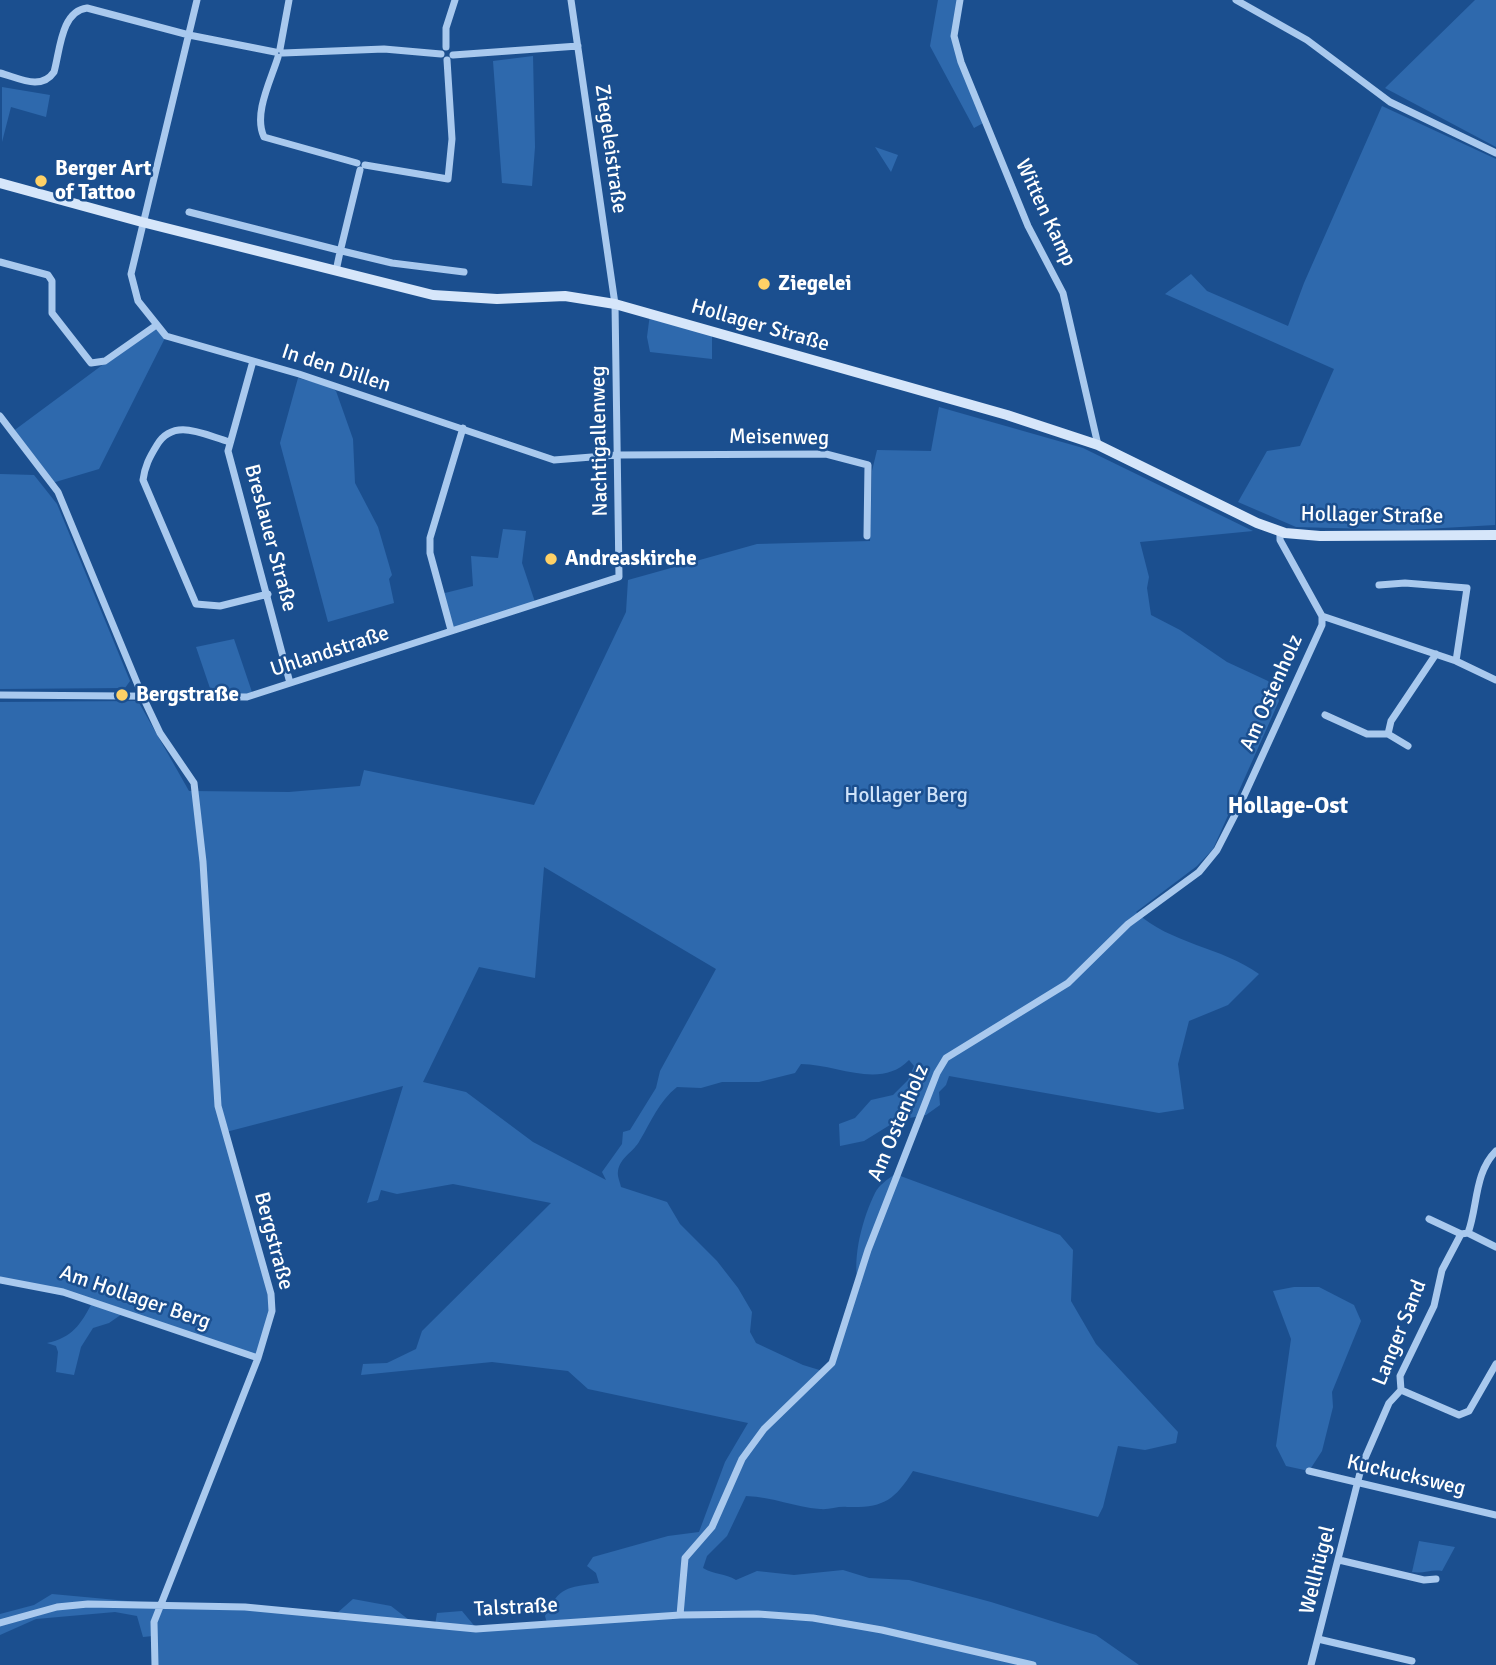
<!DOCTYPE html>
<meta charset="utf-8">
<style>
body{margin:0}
canvas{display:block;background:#1b4f8f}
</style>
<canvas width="1496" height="1665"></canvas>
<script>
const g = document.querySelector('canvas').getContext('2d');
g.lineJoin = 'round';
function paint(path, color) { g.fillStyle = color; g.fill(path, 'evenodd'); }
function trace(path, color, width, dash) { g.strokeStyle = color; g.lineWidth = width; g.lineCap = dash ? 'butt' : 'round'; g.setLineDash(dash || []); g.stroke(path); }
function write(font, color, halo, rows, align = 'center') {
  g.font = font + ' Signika,sans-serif'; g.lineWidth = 5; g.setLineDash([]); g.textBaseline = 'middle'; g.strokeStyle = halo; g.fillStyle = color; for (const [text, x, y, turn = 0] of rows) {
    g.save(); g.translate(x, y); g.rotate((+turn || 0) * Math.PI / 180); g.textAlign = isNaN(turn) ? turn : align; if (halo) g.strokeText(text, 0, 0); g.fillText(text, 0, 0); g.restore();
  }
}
const green = new Path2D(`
 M938,0H960L954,36L985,122L974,128L930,46Z
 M1475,0H1496V147L1385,88Z
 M533,56L535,147L532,186L502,183L493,61Z
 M2,87L50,95L46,117L11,107L2,142Z
 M1382,106L1496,159L1495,525L1408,530L1296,527L1238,502L1267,451L1300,446L1334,369L1165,294L1191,274L1207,291L1288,326L1304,283Z
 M875,147L898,155L891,172Z
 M650,314L712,332V359L650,352L647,337Z
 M155,326L166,336L99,469L52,483L12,432Z
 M298,378L329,386L336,391L353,439L355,483L378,527L392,575L389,579L394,603L328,622L280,443Z
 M939,407L1083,448L1253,531L1140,542L1149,577L1147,588L1151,615L1180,630L1227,662L1268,681L1277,692L1279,701L1213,849L1197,866L1136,912C1170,944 1222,947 1259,974L1228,1005L1189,1021L1178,1064L1184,1109L1159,1113L949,1076L946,1085L939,1092L940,1105L926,1115L898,1120L864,1141L840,1146L839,1124L855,1118L871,1100L893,1095L908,1080L914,1066L909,1060C880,1090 837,1064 801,1064L795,1073L759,1082H722L701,1088L677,1087C659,1101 651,1122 640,1140C634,1152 620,1157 618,1171C617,1176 620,1182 621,1187L667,1202L680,1224L717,1261L738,1288L752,1312L750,1332L756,1343L803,1365L826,1372L858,1283C852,1257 863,1217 875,1193C879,1185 888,1179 895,1174L1060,1235L1073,1250L1071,1301L1096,1344L1178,1432L1176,1443L1145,1450L1118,1446L1103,1507L1098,1517L913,1471C894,1501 883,1508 847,1507C838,1506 829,1510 820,1509C794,1507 774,1497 746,1496L727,1536L707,1556L703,1568C714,1575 725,1573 736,1580L757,1571L794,1575L843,1570L869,1578L909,1580L991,1602L1096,1635L1139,1665H155L153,1636L143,1637L137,1616L115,1612L36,1619L0,1635V1614L34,1605L52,1594L160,1604L336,1614L353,1599L391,1606L413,1623L435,1625L437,1613L462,1611L477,1629L547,1623L545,1616C560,1586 566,1588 599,1583L596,1573L587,1566L593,1557L668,1536L699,1532L725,1462L748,1423L588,1389L568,1371L492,1362L361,1375L363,1364L387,1363L416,1349L422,1331L551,1203L453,1184L397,1194L381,1190L378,1200L367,1203L403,1086L226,1132L271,1294L272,1311L258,1358L122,1314L109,1323L93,1328L81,1347L74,1375L56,1372L58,1352L56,1346L47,1343C72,1338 81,1324 92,1303L0,1280V702L138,701L189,791L289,792L360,786L364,770L534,805L626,612L628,580L757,544L870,541L872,471L877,450L931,451ZM544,867L716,969L660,1071L656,1088L630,1130L623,1132L622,1144L602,1172L606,1180L533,1142L466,1092L423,1082L479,967L535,978Z
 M0,474L34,475L57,504L130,681L125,688L0,689Z
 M503,529L526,531L522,563L535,602L451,630L441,594L473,586L471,556L498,558Z
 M234,639L253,695L213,697L196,647Z
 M1294,1287H1319L1354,1305L1361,1321L1332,1392L1333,1407L1322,1451L1309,1471L1286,1466L1276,1446L1291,1339L1273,1291Z
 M1419,1541L1455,1547L1442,1571C1431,1569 1424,1574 1412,1572Z`);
const minor = new Path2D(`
 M197,0L131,274L138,301L166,336L299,374L554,460L617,455L826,454L868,465L867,536
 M960,0L954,36L961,62L1028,226L1063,293L1098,445
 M1236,0L1307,40L1390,102L1496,153
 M446,47V28L455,0
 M280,49L289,0
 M283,53L384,49L441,54
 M453,55L578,46
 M278,57C271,80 253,114 264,137L357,163
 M0,73C19,78 41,91 54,72C60,51 61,11 87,8L189,35L275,52
 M365,165L448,179L452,139L447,60
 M189,212L338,250
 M341,248L360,170
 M342,251L392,263L464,272
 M0,262L48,275L52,281V313L91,363L105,361L155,326
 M336,271L340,252
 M253,361L228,451L290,683
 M0,416L58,492L142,695L160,733L194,783L203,862L218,1106L271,1294L272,1311L258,1358L154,1622L155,1665
 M230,442C204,435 174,417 157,445C149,458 145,466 143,480L196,604L220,606L268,594
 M1280,531V540L1322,616L1456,661L1496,680
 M1379,585L1405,583L1467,588L1456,661
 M451,630L430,553V538L463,428
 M0,695L247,697L619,577L615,304L571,0
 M1325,715L1367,734H1388
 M1408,746L1388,734L1391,721L1436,654
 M1429,1219L1461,1234
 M1468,1233L1496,1247
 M0,1280L63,1292L258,1358
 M1401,1390L1459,1415L1469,1411L1496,1364
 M1309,1471L1496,1515
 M1339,1560L1424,1580L1436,1579
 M680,1615L685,1558L712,1527L742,1459L764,1429L832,1363L868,1250L937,1073L946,1058L1068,983L1128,924L1199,872L1217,850L1238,809L1322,625V616
 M0,1623L57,1607L88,1604L245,1607L476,1629L680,1615L758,1614L813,1618L882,1630L1033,1665
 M1318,1639L1412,1661
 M1311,1665L1362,1465L1389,1403L1401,1390L1400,1376L1434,1306L1442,1270L1461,1234L1468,1233C1478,1206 1474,1173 1496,1151`);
const secondary = new Path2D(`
 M0,183L142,222L433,295L497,299L565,296L615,304L1007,415L1098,445L1257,523L1285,533L1320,536L1496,535`);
const markers = [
 [41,181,7,"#ffd166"],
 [764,284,7,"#ffd166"],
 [551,559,7,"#ffd166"],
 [122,695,7,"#ffd166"]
];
const streetNames = [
 ["Ziegeleistraße",610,149,82],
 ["Witten Kamp",1045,213,65],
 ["Hollager Straße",760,326,16],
 ["In den Dillen",336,369,18],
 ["Meisenweg",779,438,1],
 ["Nachtigallenweg",600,441,-91],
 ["Hollager Straße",1372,516,1],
 ["Breslauer Straße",270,538,75],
 ["Uhlandstraße",330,652,-18],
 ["Am Ostenholz",1272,693,-66],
 ["Am Ostenholz",899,1123,-67],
 ["Bergstraße",273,1241,75],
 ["Am Hollager Berg",135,1298,19],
 ["Langer Sand",1400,1333,-68],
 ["Kuckucksweg",1406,1476,13],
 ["Wellhügel",1318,1570,-76],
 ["Talstraße",516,1608,-3]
];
const poiNames = [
 ["Berger Art",55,169],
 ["of Tattoo",55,193],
 ["Ziegelei",778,284],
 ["Andreaskirche",565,559],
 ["Bergstraße",136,695]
];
const parkNames = [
 ["Hollager Berg",906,796]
];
const neighbourhoodNames = [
 ["Hollage-Ost",1288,807]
];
paint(green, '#2e69ad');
trace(minor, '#a9c9ee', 7);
trace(secondary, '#d6e6fa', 10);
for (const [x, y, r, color] of markers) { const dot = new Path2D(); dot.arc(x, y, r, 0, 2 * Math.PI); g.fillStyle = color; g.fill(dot); trace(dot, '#1b4f8f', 2.5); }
write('21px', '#fff', '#1b4f8f', streetNames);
write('bold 21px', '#fff', '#1b4f8f', poiNames, 'left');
write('21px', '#cfe3fa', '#1b4f8f', parkNames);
write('bold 23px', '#fff', '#1b4f8f', neighbourhoodNames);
</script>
